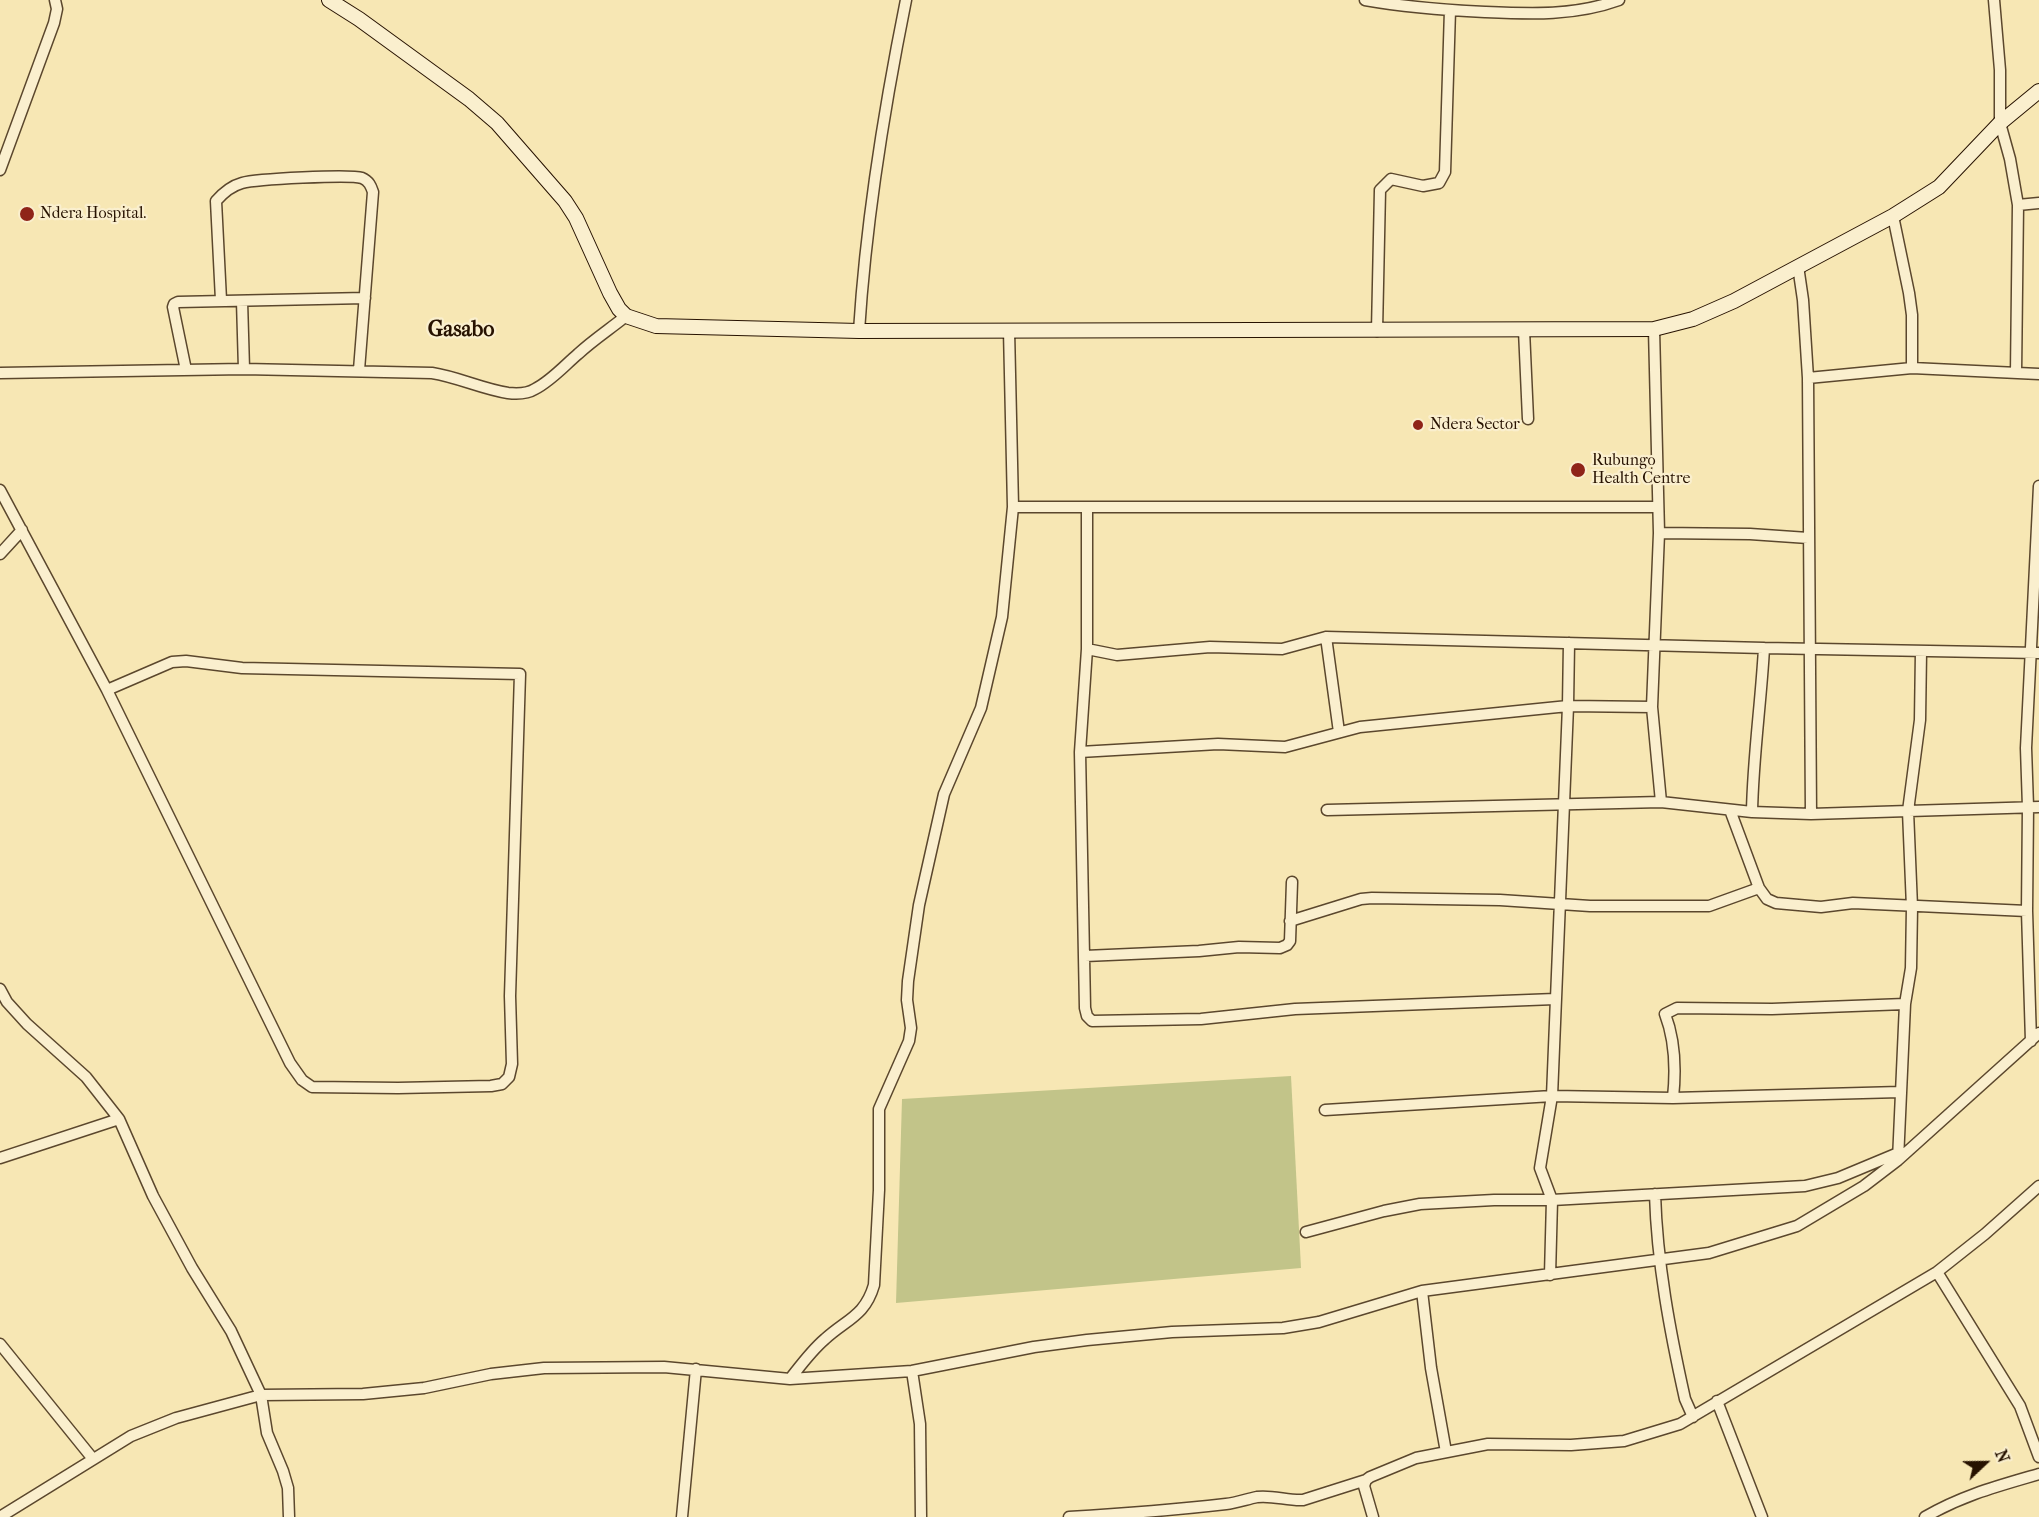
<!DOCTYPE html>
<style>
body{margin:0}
#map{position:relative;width:2039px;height:1517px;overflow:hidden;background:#f7e7b4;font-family:"IM FELL French Canon",serif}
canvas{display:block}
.north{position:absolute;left:1955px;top:1433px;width:60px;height:60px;-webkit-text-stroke:4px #faefce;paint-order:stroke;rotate:68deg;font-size:16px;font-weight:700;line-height:24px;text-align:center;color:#271200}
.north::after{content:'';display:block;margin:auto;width:21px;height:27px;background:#271200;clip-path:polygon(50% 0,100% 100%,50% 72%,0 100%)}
</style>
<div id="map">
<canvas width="2039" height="1517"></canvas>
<div class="north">N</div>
</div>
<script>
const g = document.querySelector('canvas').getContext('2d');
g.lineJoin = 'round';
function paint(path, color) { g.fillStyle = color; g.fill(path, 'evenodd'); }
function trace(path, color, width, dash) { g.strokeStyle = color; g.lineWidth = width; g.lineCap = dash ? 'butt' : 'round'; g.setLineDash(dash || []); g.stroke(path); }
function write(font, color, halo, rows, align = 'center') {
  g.font = font + ' "IM FELL French Canon",serif'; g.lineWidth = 4.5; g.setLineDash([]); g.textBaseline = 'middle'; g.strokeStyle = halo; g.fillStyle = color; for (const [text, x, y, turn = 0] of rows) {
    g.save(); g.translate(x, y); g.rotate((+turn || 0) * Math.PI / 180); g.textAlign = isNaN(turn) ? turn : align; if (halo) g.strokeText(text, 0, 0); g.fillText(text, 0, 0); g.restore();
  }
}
const green = new Path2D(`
 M1291,1076L1301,1268L896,1303L902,1099Z`);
const minor = new Path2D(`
 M1365,0C1405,7 1445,10 1485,12C1531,14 1575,16 1619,0
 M1994,0L2000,70V123L2010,159L2018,205L2016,373
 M0,170L54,23L57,9L55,0
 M2018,205L2039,203
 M1893,216L1909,293L1912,315V368
 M1798,266L1803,300L1808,378L1811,814
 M221,300L216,201C223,193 231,186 242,183C256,179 350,174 362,178C369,181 371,186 373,192L359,370
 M242,301L244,369
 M1654,329L1659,533L1652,707L1661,802
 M1524,330L1528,419
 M859,331C866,220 884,109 906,0
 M1377,331L1380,190L1391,179L1423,186L1439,183L1445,172L1450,10
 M186,370L173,307L174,304L178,302L365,298
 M0,373L244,369L432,373C458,377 482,389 508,393C517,394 527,394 535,389C551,381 565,365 578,354C593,340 610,329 626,316
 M1808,378L1912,368L2039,374
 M0,490L107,690L290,1063L302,1080L312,1087L398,1088L491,1086L502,1084L509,1077L512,1064L510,996L520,674L242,668L186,661L172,662L107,690
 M1013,507H1658
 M1087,507V649L1080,752L1085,1008L1087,1016L1092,1021L1201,1019L1295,1009L1555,999
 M1659,533L1750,534L1808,538
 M0,554L22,530
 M1326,637L1339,732
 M1087,649L1117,655L1210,647L1282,649L1326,637L1764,648L2039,653
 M1080,752L1218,744L1285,747L1360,727L1568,706L1652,707
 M1327,810L1661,802L1752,812L1811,814L2039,807
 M1730,810L1759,888
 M1752,812C1753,757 1761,703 1764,648
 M1290,921L1361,899L1372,898L1500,900L1590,906H1709L1759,888L1767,899L1776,903L1821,907L1853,903L2027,911
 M1085,956L1199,951L1239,947L1280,948L1287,945L1290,941L1292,882
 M0,989L7,1002L27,1024L86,1077L119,1119L153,1196L192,1268L231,1331L261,1395L267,1433L283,1471L288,1488L289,1517
 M2031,1041L2027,911L2028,807L2026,748L2039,486
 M1673,1098C1676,1070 1675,1040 1665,1014L1677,1008L1772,1009L1905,1004
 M1325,1110L1552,1096L1673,1098L1900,1092
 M0,1158L119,1119
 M1898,1160L1905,1004L1911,968L1912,907L1908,811L1920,720L1921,652
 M1655,1194C1657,1263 1670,1332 1685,1399L1693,1417
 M1306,1232L1384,1211L1420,1204L1494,1200H1552L1805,1186L1838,1178L1898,1153
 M1937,1272L2020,1406L2039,1457
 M1550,1275L1552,1200L1540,1168L1552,1096L1568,706L1569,643
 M1422,1291L1431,1368L1446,1452
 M0,1344L93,1459
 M912,1371L920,1424L921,1517
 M790,1379C801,1365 811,1351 825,1339C847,1319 865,1316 874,1285L879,1190V1109L909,1041L911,1028L907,1000L908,981L919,905L944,794L981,708L1002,617L1013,507L1009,330
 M1717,1401L1762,1517
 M0,1517L131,1436L176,1418L261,1395L363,1394L424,1388L491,1374L544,1368L664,1367L790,1379L912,1371L1034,1347L1087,1340L1172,1332L1283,1328L1319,1322L1422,1291L1709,1253L1797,1226L1864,1186L1898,1160L2039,1033
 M682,1517L696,1369
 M1069,1517C1122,1514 1174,1510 1226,1504C1236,1503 1247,1499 1257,1497C1273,1495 1288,1501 1303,1500L1366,1480
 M1373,1517L1364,1486L1366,1480L1370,1477L1416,1458L1488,1444L1571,1445L1624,1441L1680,1424L1937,1272L1985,1234L2039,1186
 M1925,1517C1963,1495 1998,1486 2039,1474`);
const secondary = new Path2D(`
 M329,0L359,19L469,99L497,123L565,201L576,218L610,293L619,309L626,316L656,326L859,331L1654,329L1693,319L1734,301L1893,216L1939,187L2000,123L2039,91`);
const markers = [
 [27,214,8,"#8f2418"],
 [1418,425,6,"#8f2418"],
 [1578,470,8,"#8f2418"]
];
const poiNames = [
 ["Ndera Hospital.",40,214],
 ["Ndera Sector",1430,425],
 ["Rubungo",1592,461],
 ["Health Centre",1592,479]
];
const districtNames = [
 ["Gasabo",461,331]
];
paint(green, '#c2c489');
trace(minor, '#5b472d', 13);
trace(secondary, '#271200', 16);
trace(minor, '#faefce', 10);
trace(secondary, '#faefce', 14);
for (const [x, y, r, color] of markers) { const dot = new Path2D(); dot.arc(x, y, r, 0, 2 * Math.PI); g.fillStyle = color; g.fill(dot); trace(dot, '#faefce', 2); }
write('16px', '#271200', '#faefce', poiNames, 'left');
write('bold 22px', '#271200', '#faefce', districtNames);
</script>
